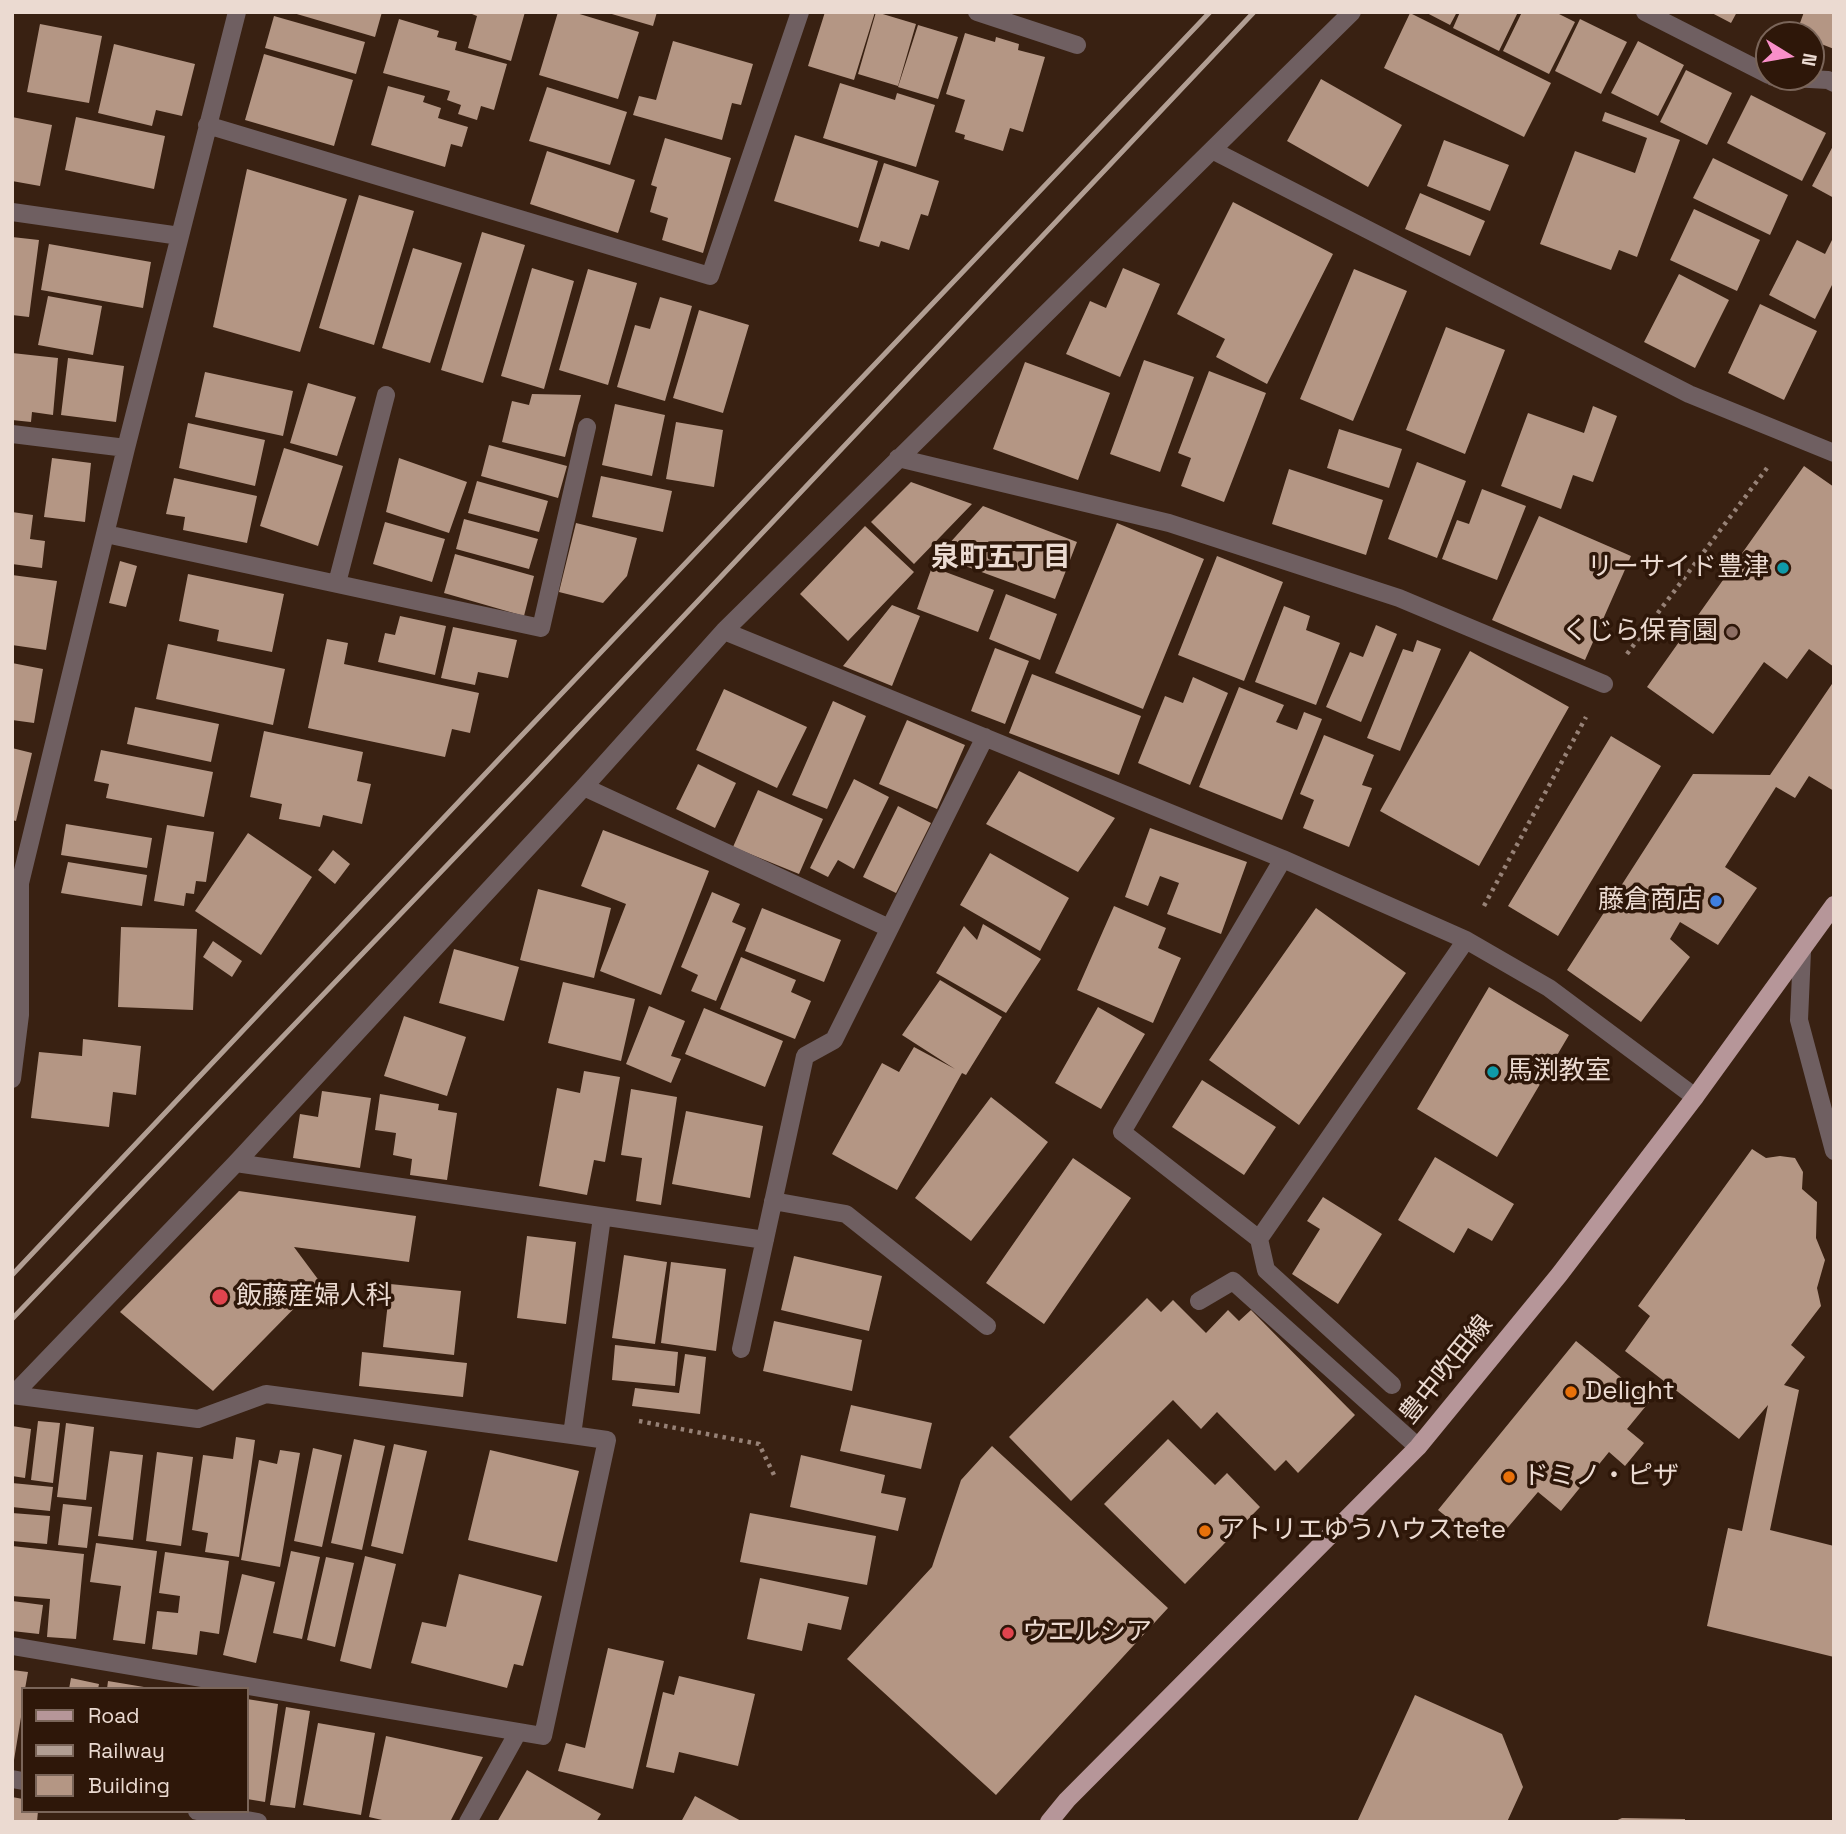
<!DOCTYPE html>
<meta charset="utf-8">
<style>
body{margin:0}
#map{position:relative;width:1846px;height:1834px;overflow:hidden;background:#392112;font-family:"Space Grotesk",sans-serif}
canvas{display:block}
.frame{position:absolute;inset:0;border:14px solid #ebdad1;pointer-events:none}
.legend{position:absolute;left:21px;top:1687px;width:228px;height:126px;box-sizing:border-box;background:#2e1709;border:2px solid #7a6559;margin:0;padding:9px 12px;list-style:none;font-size:21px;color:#ebdad1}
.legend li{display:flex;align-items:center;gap:14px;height:35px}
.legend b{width:35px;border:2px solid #7a6559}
.north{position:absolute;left:1755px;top:21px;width:70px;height:70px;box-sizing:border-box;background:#2e1709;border:2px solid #7a6559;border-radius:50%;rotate:101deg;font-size:19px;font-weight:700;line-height:28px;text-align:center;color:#ebdad1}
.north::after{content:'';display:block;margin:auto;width:24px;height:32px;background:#f98fc9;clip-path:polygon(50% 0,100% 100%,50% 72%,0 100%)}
</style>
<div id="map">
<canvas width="1846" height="1834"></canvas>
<div class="frame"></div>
<ul class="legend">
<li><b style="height:9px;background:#b69699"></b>Road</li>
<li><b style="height:9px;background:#b19e93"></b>Railway</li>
<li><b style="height:19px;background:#b49684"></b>Building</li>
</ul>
<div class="north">N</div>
</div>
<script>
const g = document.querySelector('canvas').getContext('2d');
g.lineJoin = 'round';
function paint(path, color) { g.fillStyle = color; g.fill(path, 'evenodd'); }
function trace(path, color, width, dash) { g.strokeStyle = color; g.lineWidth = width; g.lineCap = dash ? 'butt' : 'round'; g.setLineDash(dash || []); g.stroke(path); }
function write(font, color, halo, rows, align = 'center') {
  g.font = font + ' "Space Grotesk","Noto Sans JP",sans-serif'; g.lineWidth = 7; g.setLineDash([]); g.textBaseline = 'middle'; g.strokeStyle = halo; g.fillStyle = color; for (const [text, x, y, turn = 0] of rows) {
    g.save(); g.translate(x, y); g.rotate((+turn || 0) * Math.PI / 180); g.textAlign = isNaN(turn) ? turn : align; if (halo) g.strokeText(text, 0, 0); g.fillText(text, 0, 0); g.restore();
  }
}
const building = new Path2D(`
 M290,12H382L375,37Z
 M467,12H525L511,61L468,48L477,16Z
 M558,12H573L639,32L618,99L539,75Z
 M605,12H657L653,26Z
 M825,12H875L854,80L808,66Z
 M876,12L916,24L898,86L858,74Z
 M1425,12H1457L1450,25Z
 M1460,12H1518L1499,51L1453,28Z
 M1522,12H1555L1575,22L1549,74L1503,51Z
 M1710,12H1737L1731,23Z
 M1804,12H1834V49L1811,40V35L1796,34Z
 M1410,13L1551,83L1524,137L1384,68Z
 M274,16L365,42L356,74L265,48Z
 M399,19L439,31L437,37L457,42L455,50L507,64L494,110L481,106L477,120L458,114L461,105L447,100L450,91L383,73Z
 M1580,19L1627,42L1601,94L1555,71Z
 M40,24L102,36L89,103L27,92Z
 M918,25L958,37L938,99L898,87Z
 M965,33L995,42L996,37L1019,44L1018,50L1045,57L1023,132L1010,128L1003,151L964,139L965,135L955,132L965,100L946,94Z
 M673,41L753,64L741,105L732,103L722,140L633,115L639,96L656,100Z
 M1638,41L1684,65L1658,116L1611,93Z
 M114,44L195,64L182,116L156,110L152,126L98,113Z
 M264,54L353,80L334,146L245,120Z
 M1686,70L1732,93L1707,145L1660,122Z
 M1321,79L1402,125L1368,187L1287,141Z
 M840,83L895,100L897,93L935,105L916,167L823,138Z
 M388,86L425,96L423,102L441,108L438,118L468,127L462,147L451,144L445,167L371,145Z
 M547,87L627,112L610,165L529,141Z
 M1751,95L1826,133L1802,181L1727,143Z
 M1605,112L1680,140L1637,257L1619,250L1611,270L1540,244L1575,151L1635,173L1647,138L1602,121Z
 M12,117L52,125L40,186L12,181Z
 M76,117L165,136L154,189L65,170Z
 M795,135L878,161L858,228L774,201Z
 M665,138L731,158L703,253L662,240L668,218L650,212L657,187L651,185Z
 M1444,140L1509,165L1490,211L1427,186Z
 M1834,144V198L1812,186Z
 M547,151L635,180L618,233L530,204Z
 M1713,158L1788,195L1770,235L1693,198Z
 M884,163L939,181L928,216L921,214L909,250L881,241L879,247L859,241Z
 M247,169L347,199L300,352L213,327Z
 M1420,193L1485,221L1470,256L1405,229Z
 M359,195L414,211L374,345L319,328Z
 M1233,202L1333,254L1267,384L1216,357L1225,339L1177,314Z
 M1694,209L1760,240L1737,291L1670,260Z
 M482,232L525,245L483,383L441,370Z
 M1834,236V281L1815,319L1769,295L1797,240L1825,254Z
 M12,237L39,240L29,317L12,315Z
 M49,244L151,262L143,308L41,290Z
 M413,248L462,263L430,363L382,348Z
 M532,268L574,281L544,389L501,376Z
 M1123,268L1160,284L1120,377L1066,354L1090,301L1106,308Z
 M588,269L637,283L608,385L559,370Z
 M1354,269L1407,291L1353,421L1300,399Z
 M1679,274L1729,300L1695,368L1644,342Z
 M48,296L102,306L93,355L38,345Z
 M660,297L692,306L665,401L617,387L635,325L650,329Z
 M1760,304L1817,331L1784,400L1728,373Z
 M699,310L749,325L723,413L673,398Z
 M1446,327L1505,350L1465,454L1406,430Z
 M12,353L58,358L53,415L32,412L31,422L12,420Z
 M68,358L124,366L116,422L61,415Z
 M1144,360L1194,377L1160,472L1110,454Z
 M1025,362L1110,393L1078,480L993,449Z
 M1209,371L1266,393L1224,502L1181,486L1191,458L1178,453Z
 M205,372L293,391L283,436L195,417Z
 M308,383L356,397L337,456L290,443Z
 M532,394L581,395L565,457L502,442L512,401L529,405Z
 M615,404L665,415L652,476L602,465Z
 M1593,406L1617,416L1593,482L1573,475L1561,509L1501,486L1528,413L1584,433Z
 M676,422L723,430L714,487L666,479Z
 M188,423L265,440L255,486L179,468Z
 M1339,429L1402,449L1389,488L1327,468Z
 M489,445L567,466L558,498L481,476Z
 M284,448L343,466L318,546L260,526Z
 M52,458L91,463L85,522L44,517Z
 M399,458L467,482L449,533L386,512Z
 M1417,462L1466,481L1437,558L1388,539Z
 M1804,466L1834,487V667L1809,649L1787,679L1764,662L1713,734L1647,687Z
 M1289,469L1383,500L1366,555L1272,524Z
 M601,476L672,491L663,532L592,517Z
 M174,478L257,496L247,543L183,530L185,517L166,514Z
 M477,481L548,501L539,532L468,513Z
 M911,482L972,504L914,564L871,522Z
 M1482,489L1526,506L1497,580L1442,559L1457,520L1469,524Z
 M983,506L1077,542L1055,599L938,556Z
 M12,512L33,515L30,539L45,541L42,568L12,564Z
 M1539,516L1631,556L1585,660L1492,620Z
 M464,519L538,539L529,569L456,549Z
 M385,522L445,539L432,582L373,564Z
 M576,523L637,538L627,576L603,603L559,592Z
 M1117,523L1204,559L1143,709L1055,673Z
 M865,526L914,572L848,641L800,594Z
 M455,554L534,576L524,616L444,593Z
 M1217,556L1283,582L1244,681L1178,655Z
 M120,561L137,566L126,607L109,603Z
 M932,567L994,590L978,632L917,609Z
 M188,574L284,594L272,652L217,641L219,630L179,621Z
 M12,575L57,581L46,650L12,645Z
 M1006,594L1057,614L1040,660L989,639Z
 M892,605L920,616L892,686L843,666Z
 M1284,606L1310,616L1306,630L1340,643L1316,705L1255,682Z
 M400,616L446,626L435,675L378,662L385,633L395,635Z
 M1376,625L1397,634L1361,722L1326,707L1350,652L1363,657Z
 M453,627L517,640L508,678L478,672L475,685L441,678Z
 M327,639L348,643L344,664L479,693L470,733L452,729L445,757L308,728Z
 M1417,640L1441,649L1400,751L1367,738L1403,649L1413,652Z
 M168,644L285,669L273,725L156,699Z
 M995,648L1029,661L1005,724L971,711Z
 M1470,651L1569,707L1479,866L1380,811Z
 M12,663L43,669L34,723L12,720Z
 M1032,674L1141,716L1119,775L1009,733Z
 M1193,677L1228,693L1190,785L1138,763L1165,696L1183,703Z
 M1834,681V791L1809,776L1795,798L1776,787L1725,867L1757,888L1718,945L1680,922L1670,939L1690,957L1641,1022L1567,970L1693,774L1770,775Z
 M1239,687L1284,705L1276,722L1297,730L1304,712L1322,719L1282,820L1199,787Z
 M724,689L807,727L777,788L696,750Z
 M833,701L866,716L827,809L792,795Z
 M135,707L219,724L211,762L127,744Z
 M907,720L965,745L937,809L879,784Z
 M264,731L363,752L357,781L371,784L362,824L323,815L320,827L279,819L282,804L250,797Z
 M1324,735L1374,755L1362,785L1372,788L1349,847L1303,828L1314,800L1300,794Z
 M1611,736L1661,766L1558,936L1508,906Z
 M12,748L32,753L16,821L12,820Z
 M101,750L213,772L204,817L106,798L109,784L94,781Z
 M698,764L736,783L715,828L676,809Z
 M1019,771L1115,818L1078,872L986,824Z
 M854,779L889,797L854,869L838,860L828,877L810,868Z
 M758,790L823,819L799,874L733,847Z
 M898,806L931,823L896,893L863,877Z
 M66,824L152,838L147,868L61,855Z
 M167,825L214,832L206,882L196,881L194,894L186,893L184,906L154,901Z
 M1150,828L1247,862L1221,934L1167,914L1179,883L1160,876L1148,906L1125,897Z
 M603,830L709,871L661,995L600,971L626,904L581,886Z
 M248,833L312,877L261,955L195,911Z
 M333,850L350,864L335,884L318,870Z
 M990,853L1069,898L1040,951L960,905Z
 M68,862L147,875L142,906L61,893Z
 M538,889L611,908L594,978L520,960Z
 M712,892L740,904L732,922L746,928L716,1001L691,991L698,975L681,967Z
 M1114,906L1166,928L1158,948L1181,958L1153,1023L1077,990Z
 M762,908L841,940L824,982L745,951Z
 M1316,908L1406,973L1299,1125L1209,1060Z
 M983,924L1041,959L1006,1013L936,973L964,926L977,940Z
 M121,927L197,929L193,1010L118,1007Z
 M213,941L242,961L232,977L203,957Z
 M454,949L519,967L504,1021L439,1003Z
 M741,957L796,980L791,992L811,1001L795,1039L720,1009Z
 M940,980L1002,1017L966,1075L962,1073L897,1190L832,1154L882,1063L899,1072L914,1047L955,1069L902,1035Z
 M563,982L635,999L621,1061L548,1043Z
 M1489,987L1569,1035L1497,1157L1417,1109Z
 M649,1006L685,1021L671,1056L681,1059L671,1083L626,1064Z
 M1098,1007L1145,1034L1101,1109L1055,1083Z
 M704,1008L783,1041L765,1087L685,1054Z
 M404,1016L466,1037L447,1096L384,1076Z
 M83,1039L141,1046L136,1095L113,1092L109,1127L31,1118L39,1052L82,1056Z
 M584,1071L620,1077L605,1162L594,1160L587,1195L539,1186L557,1088L580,1093Z
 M1202,1080L1276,1127L1244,1175L1172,1127Z
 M631,1089L677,1097L661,1205L636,1201L642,1158L621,1155Z
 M322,1091L371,1098L360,1168L293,1158L300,1114L318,1117Z
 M380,1094L439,1104L438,1110L457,1113L447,1180L410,1175L412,1159L393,1155L396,1133L375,1130Z
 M991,1097L1048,1142L971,1241L915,1198Z
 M686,1111L763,1126L750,1198L672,1184Z
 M1752,1149L1766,1158L1780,1156L1795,1158L1803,1172L1802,1189L1817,1202L1816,1238L1825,1260L1817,1288L1821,1306L1791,1345L1805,1357L1784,1385L1799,1390L1770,1530L1834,1546V1657L1707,1626L1728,1528L1742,1531L1768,1405L1739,1439L1625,1351L1650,1316L1638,1306Z
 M1435,1157L1514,1204L1492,1241L1468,1228L1454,1253L1398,1220Z
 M1073,1158L1131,1198L1044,1324L986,1283Z
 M239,1191L416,1216L409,1262L294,1247L320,1282L213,1391L120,1312Z
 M1323,1197L1382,1234L1338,1304L1292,1274L1320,1229L1307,1221Z
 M527,1236L576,1242L566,1324L517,1318Z
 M624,1255L667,1262L655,1344L612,1338Z
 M794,1256L882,1276L869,1331L781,1310Z
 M671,1262L726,1269L716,1351L661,1343Z
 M390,1284L461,1291L454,1355L383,1347Z
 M1147,1298L1161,1312L1173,1300L1206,1333L1228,1310L1239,1321L1251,1310L1355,1415L1298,1473L1286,1460L1275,1471L1217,1412L1201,1429L1173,1400L1071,1501L1009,1437Z
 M774,1321L862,1340L852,1391L763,1371Z
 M1576,1341L1650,1401L1627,1429L1644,1443L1625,1466L1609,1452L1561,1511L1538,1492L1504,1532L1492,1522L1477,1541L1438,1510Z
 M615,1345L678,1352L675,1386L612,1380Z
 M362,1352L467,1363L463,1397L359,1386Z
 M685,1354L706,1357L700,1414L632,1406L635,1388L679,1393Z
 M851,1405L932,1423L921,1469L840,1451Z
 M38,1421L60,1423L53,1483L31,1480Z
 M66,1423L94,1427L86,1500L57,1497Z
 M12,1426L31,1429L25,1478L12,1476Z
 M236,1437L255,1440L239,1557L205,1552L208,1533L192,1530L203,1455L233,1459Z
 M354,1439L385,1446L362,1550L331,1543Z
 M1168,1439L1215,1485L1227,1473L1260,1507L1185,1584L1104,1504Z
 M394,1444L427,1451L403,1554L371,1546Z
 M992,1446L1168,1608L996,1795L847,1659L932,1567L961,1480Z
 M313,1448L342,1455L322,1547L294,1541Z
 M280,1450L300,1453L280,1567L241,1560L259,1460L277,1464Z
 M490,1450L579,1471L557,1562L468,1540Z
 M110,1451L143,1455L133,1540L98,1536Z
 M157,1452L193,1457L181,1546L146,1541Z
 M801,1455L885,1475L881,1493L906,1498L898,1531L790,1507Z
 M12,1483L53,1487L50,1511L12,1507Z
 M63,1504L92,1507L87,1548L58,1545Z
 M12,1513L50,1516L47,1544L12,1541Z
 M750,1513L876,1536L867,1585L740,1562Z
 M96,1543L157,1551L145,1644L113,1640L121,1586L90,1582Z
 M12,1546L84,1554L76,1639L47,1637L50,1599L12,1596Z
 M291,1551L320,1557L302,1639L273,1633Z
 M165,1552L229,1561L219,1634L200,1631L197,1655L152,1649L157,1611L178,1613L180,1596L159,1593Z
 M365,1556L396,1564L371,1669L340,1661Z
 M326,1557L354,1563L335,1647L307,1640Z
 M242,1574L275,1582L256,1663L223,1655Z
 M459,1574L542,1596L523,1666L514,1664L507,1688L411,1663L422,1622L446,1627Z
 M760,1578L849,1597L841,1630L808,1623L802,1651L747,1639Z
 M12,1601L43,1605L39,1634L12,1631Z
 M608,1648L664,1661L633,1789L558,1771L566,1743L585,1748Z
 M12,1670L28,1672L25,1689H23V1705L14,1760Z
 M679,1676L755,1694L738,1766L679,1752L674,1773L646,1767L663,1692L674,1695Z
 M71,1678L99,1684L98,1689H69Z
 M108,1681L144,1687V1689H107Z
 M1415,1695L1502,1734L1523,1787L1507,1822H1357Z
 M247,1699L278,1704L265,1802L247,1799Z
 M286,1707L310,1711L295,1808L270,1805Z
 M318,1723L375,1733L361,1815L303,1805Z
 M386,1736L483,1757L450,1822H391L369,1817Z
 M527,1770L601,1814L596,1822H497Z
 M695,1796L743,1822H681Z
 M12,1797L23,1799V1811H38L37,1822H12Z
 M1622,1818L1685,1819V1822H1613Z`);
const path = new Path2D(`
 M1627,654L1767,468
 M1484,906L1586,717
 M639,1421L759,1444L774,1475`);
const minor = new Path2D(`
 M977,12L1077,45
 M1645,12L1769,75
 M1773,77L1828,80L1834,83
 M207,125L710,276L800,12
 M1212,150L1689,394L1834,453
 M12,212L180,236
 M12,434L126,448
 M898,458L1169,523L1399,598L1604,684
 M106,534L541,628L587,427
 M337,583L386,395
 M724,631L1283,859L1466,940L1549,988L1695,1097
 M584,787L889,928
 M1283,859L1122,1132L1259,1239L1266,1270L1392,1385
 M1802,951L1799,1020L1834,1151
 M12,1079L20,1015V883L126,448L237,12
 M236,1163L765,1240
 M773,1201L846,1214L987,1326
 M1259,1239L1466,940
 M1199,1301L1233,1281L1418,1447
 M741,1349L805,1056L834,1040L985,737
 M12,1395L198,1419L266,1394L572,1435L602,1217
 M13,1395L236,1163L584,787L724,631L1352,12
 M12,1646L543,1736L607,1440L572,1435
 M12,1779L23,1781
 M197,1811L258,1822
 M468,1822L518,1732`);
const major = new Path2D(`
 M1049,1822L1067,1800L1418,1447L1559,1275L1695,1097L1834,905`);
const rail = new Path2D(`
 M12,1275L504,754L1210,12
 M12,1319L528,781L1254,12`);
const markers = [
 [1783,568,7,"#0f9aa8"],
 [1732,632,7,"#8d6e63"],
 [1716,901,7,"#3f7fe0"],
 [1493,1072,7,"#0f9aa8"],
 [220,1297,9,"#e0444e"],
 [1571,1392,7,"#e8710a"],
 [1509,1477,7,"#e8710a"],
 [1205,1531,7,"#e8710a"],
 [1008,1633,7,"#e0444e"]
];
const poiNames = [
 ["リーサイド豊津",1769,568,"right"],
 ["くじら保育園",1718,632,"right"],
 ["藤倉商店",1702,901,"right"],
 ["馬渕教室",1507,1072],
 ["飯藤産婦人科",236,1297],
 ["Delight",1585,1392],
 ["ドミノ・ピザ",1523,1477],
 ["アトリエゆうハウスtete",1219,1531],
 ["ウエルシア",1022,1633]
];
const streetNames = [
 ["豊中吹田線",1447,1370,-51]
];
const neighbourhoodNames = [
 ["泉町五丁目",1001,558]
];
paint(building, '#b49684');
trace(path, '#978277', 4.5, [3.5, 5]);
trace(minor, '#6f5f61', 18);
trace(major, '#b69699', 18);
trace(rail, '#b19e93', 5);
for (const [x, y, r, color] of markers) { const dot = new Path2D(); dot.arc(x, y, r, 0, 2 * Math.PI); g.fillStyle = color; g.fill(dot); trace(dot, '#2e1709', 2.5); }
write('26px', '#ebdad1', '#2e1709', poiNames, 'left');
write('26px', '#ebdad1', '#2e1709', streetNames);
write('bold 28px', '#ebdad1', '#2e1709', neighbourhoodNames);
</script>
